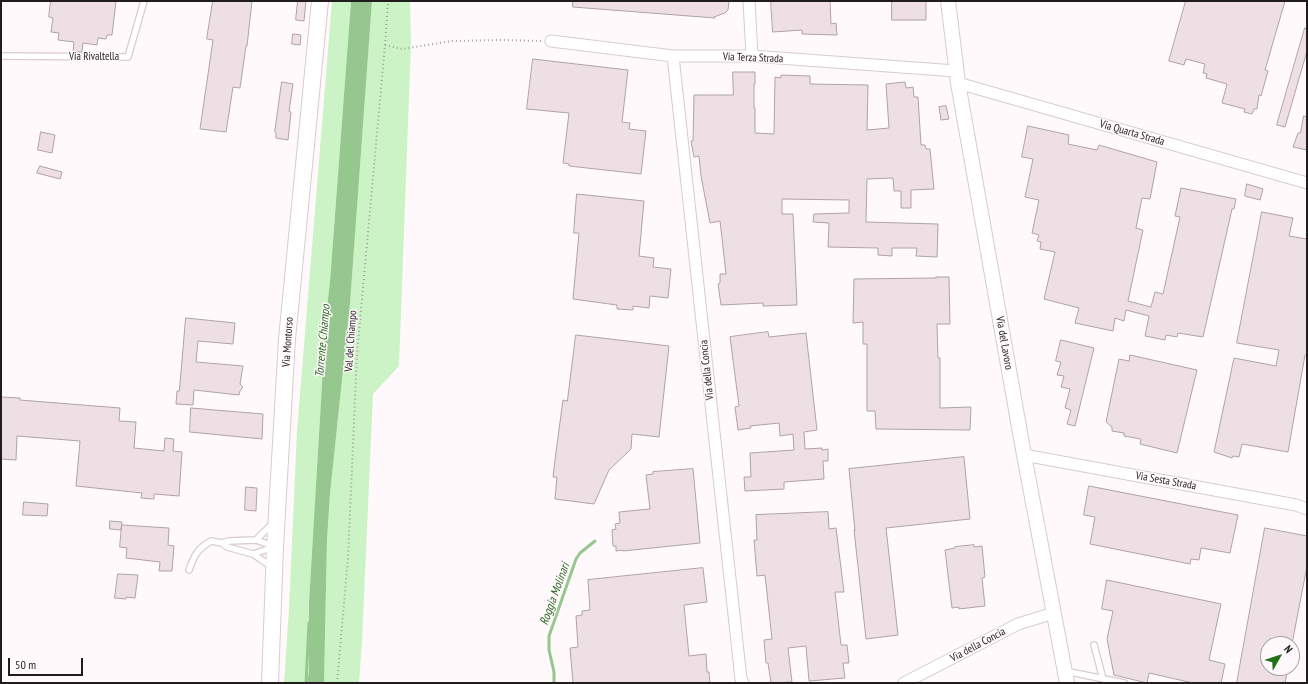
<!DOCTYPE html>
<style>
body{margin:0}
#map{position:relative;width:1308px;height:684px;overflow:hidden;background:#fff9fb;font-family:"PT Sans Narrow",sans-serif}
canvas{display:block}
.frame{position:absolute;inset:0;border:2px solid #211c1d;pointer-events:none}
.north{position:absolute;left:1260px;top:636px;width:40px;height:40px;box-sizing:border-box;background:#fff9fb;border:1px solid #a6a1a2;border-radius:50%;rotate:51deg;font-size:11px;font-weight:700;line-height:16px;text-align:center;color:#211c1d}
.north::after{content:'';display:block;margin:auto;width:14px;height:18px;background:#237219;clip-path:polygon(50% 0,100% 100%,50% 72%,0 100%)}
.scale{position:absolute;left:8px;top:658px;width:75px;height:18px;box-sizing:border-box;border:2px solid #211c1d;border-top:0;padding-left:5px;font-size:12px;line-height:14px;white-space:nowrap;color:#211c1d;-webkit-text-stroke:3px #fff9fb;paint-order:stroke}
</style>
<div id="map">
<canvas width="1308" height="684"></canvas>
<div class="frame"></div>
<div class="north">N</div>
<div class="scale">50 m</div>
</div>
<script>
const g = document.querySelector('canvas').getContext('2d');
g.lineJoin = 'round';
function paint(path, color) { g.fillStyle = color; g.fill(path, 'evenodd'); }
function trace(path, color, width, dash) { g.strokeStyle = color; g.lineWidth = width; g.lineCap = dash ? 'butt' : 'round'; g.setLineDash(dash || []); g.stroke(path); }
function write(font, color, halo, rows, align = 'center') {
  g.font = font + ' "PT Sans Narrow",sans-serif'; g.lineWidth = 3; g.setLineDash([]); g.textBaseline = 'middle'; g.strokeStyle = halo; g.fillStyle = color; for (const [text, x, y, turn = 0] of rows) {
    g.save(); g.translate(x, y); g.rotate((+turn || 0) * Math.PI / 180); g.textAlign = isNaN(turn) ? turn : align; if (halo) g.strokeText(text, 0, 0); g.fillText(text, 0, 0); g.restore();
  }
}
const green = new Path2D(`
 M332,1H351L330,281L326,317L309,602V671L307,683H284L289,609L297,431Z
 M372,1H410L411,42L399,366L373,394L362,642L359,683H324L327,540L330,494L350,304Z`);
const water = new Path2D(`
 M351,1H372L350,304L330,494L327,540L324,683H307L309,671V602L326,317L330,281Z`);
const stream = new Path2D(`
 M306,683L309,623
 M554,683V672L549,650V636L576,559L580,553L595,541`);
const building = new Path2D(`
 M51,1H116L112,35H107L106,39L98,38L97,45L83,43L82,52H73L74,42L58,40L59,33L51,32L53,18L49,17Z
 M213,1H252L247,46H246L240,88L233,87L226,132L200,129L213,40L207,39Z
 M298,1H306L304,21L296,20Z
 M573,1H729L728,10L725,13L714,17L715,18L573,7Z
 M771,1H830L831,24L836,23L837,35L802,34V30L773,32Z
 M892,1H926V20H892Z
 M1186,1H1285L1265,70L1268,71L1261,96L1259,95L1257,109H1254L1252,114L1244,112L1245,109L1222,103L1227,84L1206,78L1207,74L1203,73L1205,64L1186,59L1184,65L1169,61Z
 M1305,28L1307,29V51L1285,127L1277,125Z
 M293,34L301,35L300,45L292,44Z
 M533,59L628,70L622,122L630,123L629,129L646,131L641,174L569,166V164L563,163L569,113L527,109Z
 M733,72H755V84H754V108H755V133L774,134L775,77L781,78V75L810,76V84L868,85L867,130L889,128L886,84L905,82L906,88L913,87L914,97H918L921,145H925L926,149H930L934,189L911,190V208H901V191H894L893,178L867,179L866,222L938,224L937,257L916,256L917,248H892V256L878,255V248L828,247L829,223L813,222L814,214L849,213V200L782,199V214H793L797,305L763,306V303L721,305L718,284L720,283V274H726L720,221L710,223L701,176L699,156L694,157L691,141H693L694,95H733Z
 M282,82L293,84L289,111L291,112L288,140L276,138V133L275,132Z
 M946,106L949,119L941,120L939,107Z
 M1304,116L1307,117V150L1293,147L1298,133H1300Z
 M1028,126L1069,135L1068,144L1097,150L1099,145L1157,162L1150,199L1142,198L1136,228L1143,230L1128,301L1151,307L1155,292L1163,294L1180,217L1175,216L1181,188L1236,199L1234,209H1232L1203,337L1178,333L1177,337L1166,335L1165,340L1145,336L1149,316L1126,310L1124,321L1115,318L1113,331L1075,323L1079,308L1044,299L1055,252L1040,249L1041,242L1037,241L1039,235L1032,233L1039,200L1025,197L1033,159L1022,157Z
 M41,132L55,135L52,153L38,150Z
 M40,166L62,172L60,179L37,173Z
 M1247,184L1263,189L1260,200L1245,196Z
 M577,194L644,201L639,256L654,258L653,267L671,269L668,298L650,296L649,308L633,306V310L617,309V305L573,299L579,233H574Z
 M1262,212L1293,218L1289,236L1307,239V355H1305L1288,452L1242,444L1239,457L1233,456L1232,458L1214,452L1234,358L1276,366L1279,350L1237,343Z
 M936,277H949L950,324H937L938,358H940V408L971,407L970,430L876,429L875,411H867V344H863V322L853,323L854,279L936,278Z
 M186,318L235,323L233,344L198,341L196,362L243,366L240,384L243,387L240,391L239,395L194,390L193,405L176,404L177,391H179Z
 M768,332L769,337L806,333L817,430L804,432L805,449L822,448V450L828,449V461H823L824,479L784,482V489L745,491L744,477H751L750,453L794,450L793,434L780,436L779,423L750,426L751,428L738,430L735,407L739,406L730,337Z
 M576,335L669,346L659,437L632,434L631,449L609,470L594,504L555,499L557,477H553L556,452L563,400L567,401Z
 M1061,340L1094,348L1075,426L1067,424L1071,410L1065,408L1070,389L1061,387L1064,376L1057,375L1061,362L1056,361Z
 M1130,355L1197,370L1177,453L1140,444L1141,439L1124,436V433L1112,431V427L1106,422L1119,359L1129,361Z
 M1,397L20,398V400L120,408L119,421L136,422L134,448L164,451L165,438L174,439L173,451L182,452L179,496L154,494V499L141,498L142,493L76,486L80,441L17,436L16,460L1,459Z
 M191,408L263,414L262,439L190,432Z
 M964,457L970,519L886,528L898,635L866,639L854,530L855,531L849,469Z
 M693,469L700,543L623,551V550L616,551V546H613L612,530L616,529L615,524L620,523L619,512L650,509L646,475L653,474V472Z
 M1089,486L1238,515L1230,553L1201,548L1199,560L1191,559L1190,564L1090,544L1095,517L1084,515Z
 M246,487L257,488L256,511L245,510Z
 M24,502L48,504L47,516L23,515Z
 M828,512L829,529L836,528L844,592H835L841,645H847L849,663H843L845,678L809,681L806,646L788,648L792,682L771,683L768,663H766L764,640L772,639L765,575L757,576L754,540H757L756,515Z
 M110,521L122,522L121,530L110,529Z
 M122,525L169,528L168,545L174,546L172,571H159L160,562L126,558L127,548L120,547Z
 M1265,528L1307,536V566L1292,644H1268V668H1288L1285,683H1237Z
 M974,545V547L982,546L985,577L982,578L985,606L959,609V607L952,608L945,550L955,548V547Z
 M703,568L707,602L684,605L689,656L706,654L707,672H709L710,683H573L570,648L578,647L576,616L582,615V611L590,610L588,580Z
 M118,574L138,575L135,598L126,597V599L115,598Z
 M1107,580L1221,604L1209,660L1225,664L1221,683H1193L1149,673L1147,683L1114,675L1107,639L1113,611L1102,609Z`);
const path = new Path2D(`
 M385,45L402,49L452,41L502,40L541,41
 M337,683L348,558L357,354L385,45L388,1`);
const service = new Path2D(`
 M1,56L128,57L144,1
 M256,540L274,522
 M222,543L227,547L253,554L272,567
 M253,554L274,547
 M189,570C194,556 197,549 211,541L222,543L229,541L256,540L273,546
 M1094,645L1103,679
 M1065,671L1124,683`);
const minor = new Path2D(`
 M749,1L752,56
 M551,41L673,56H752L956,71
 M673,56L741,679L743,683
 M958,83L1307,183
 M1024,455L1296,505L1307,509
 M904,683L1018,624L1054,613`);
const tertiary = new Path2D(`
 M948,1L958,83L1024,455L1067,683`);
const secondary = new Path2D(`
 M270,683L275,547L287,339L320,1`);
const streetNames = [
 ["Via Rivaltella",94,57],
 ["Via Terza Strada",753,58,2],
 ["Via Quarta Strada",1132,133,16],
 ["Val del Chiampo",351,341,-86],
 ["Via Montorso",288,342,-86],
 ["Via del Lavoro",1004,343,80],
 ["Via della Concia",707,370,-96],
 ["Via Sesta Strada",1166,481,10],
 ["Via della Concia",978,645,-28]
];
const waterNames = [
 ["Torrente Chiampo",323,341,-85],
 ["Roggia Molinari",555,594,-70]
];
paint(green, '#ccf3c6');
paint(water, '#96c78f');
trace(stream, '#96c78f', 3);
paint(building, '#eedfe4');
trace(building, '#b0a2a7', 1);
trace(service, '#d9cbd0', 8);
trace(minor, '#d9cbd0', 13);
trace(tertiary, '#d9cbd0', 16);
trace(secondary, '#d9cbd0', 18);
trace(path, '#a49ea0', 2, [1, 3]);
trace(service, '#fff', 5.5);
trace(minor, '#fff', 11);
trace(tertiary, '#fff', 14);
trace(secondary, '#fff', 16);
write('11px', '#211c1d', '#fff9fb', streetNames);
write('italic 12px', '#276620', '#fff9fb', waterNames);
</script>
